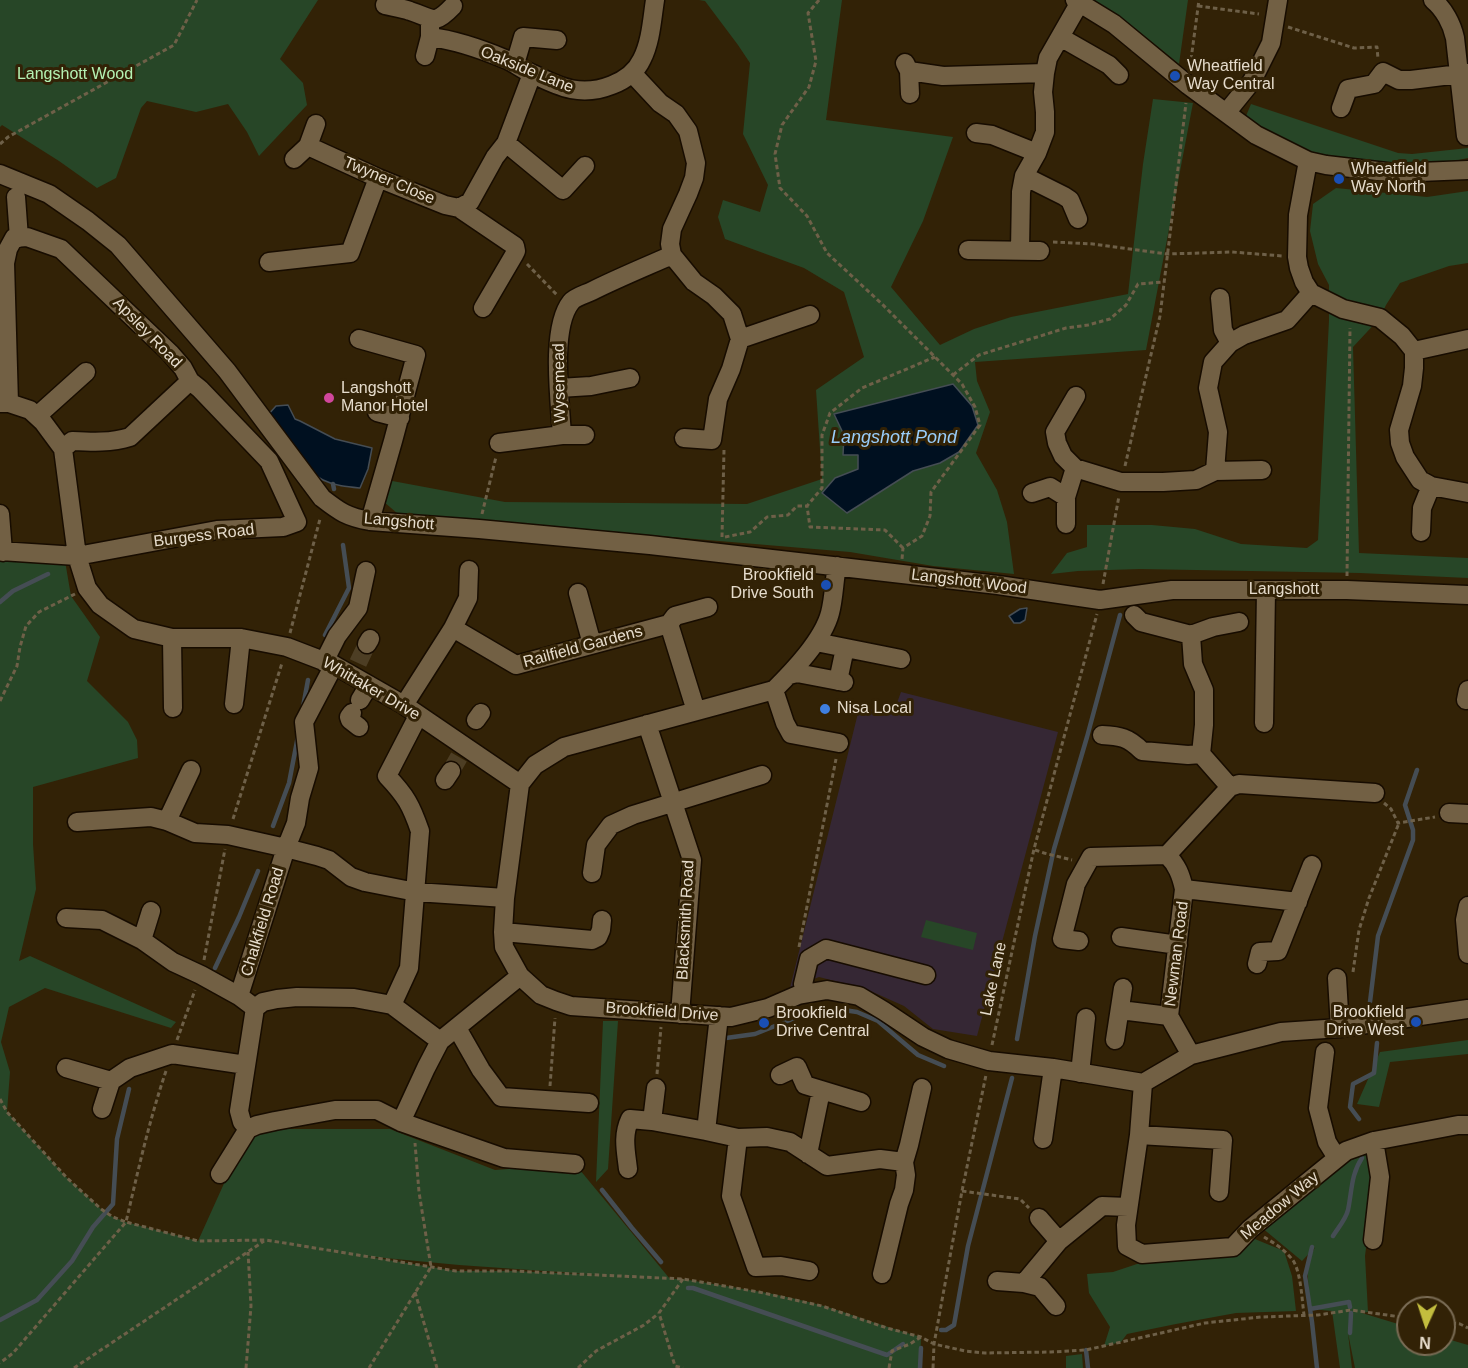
<!DOCTYPE html>
<style>
body{margin:0}
#map{position:relative;width:1468px;height:1368px;overflow:hidden;background:#322206;font-family:Arial,sans-serif}
canvas{display:block}
.north{position:absolute;left:1396px;top:1296px;width:60px;height:60px;box-sizing:border-box;background:#322206;border:2px solid #7a6c55;border-radius:50%;rotate:183deg;font-size:16px;font-weight:700;line-height:24px;text-align:center;color:#e6dccc}
.north::after{content:'';display:block;margin:auto;width:21px;height:27px;background:#c3bd3e;clip-path:polygon(50% 0,100% 100%,50% 72%,0 100%)}
</style>
<div id="map">
<canvas width="1468" height="1368"></canvas>
<div class="north">N</div>
</div>
<script>
const g = document.querySelector('canvas').getContext('2d');
g.lineJoin = 'round';
function paint(path, color) { g.fillStyle = color; g.fill(path, 'evenodd'); }
function trace(path, color, width, dash) { g.strokeStyle = color; g.lineWidth = width; g.lineCap = dash ? 'butt' : 'round'; g.setLineDash(dash || []); g.stroke(path); }
function write(font, color, halo, rows, align = 'center') {
  g.font = font + ' Arial,sans-serif'; g.lineWidth = 6; g.setLineDash([]); g.textBaseline = 'middle'; g.strokeStyle = halo; g.fillStyle = color; for (const [text, x, y, turn = 0] of rows) {
    g.save(); g.translate(x, y); g.rotate((+turn || 0) * Math.PI / 180); g.textAlign = isNaN(turn) ? turn : align; if (halo) g.strokeText(text, 0, 0); g.fillText(text, 0, 0); g.restore();
  }
}
const education = new Path2D(`
 M901,692L1058,732L977,1036L933,1029L904,1006L866,989L819,977L790,988L859,709L894,711Z`);
const green = new Path2D(`
 M0,0H318L280,59L303,83L307,105L259,156L247,132L228,104L196,112L147,101L141,108L116,178L97,188L59,161L2,125L0,127Z
 M699,0H842L826,120L953,137L923,221L891,287L940,345L974,329L1011,317L1128,294L1143,164L1153,99L1193,103L1146,350L975,362L977,381L990,412L976,453L997,490L1007,522L1014,574L933,566L850,552L398,514L383,501L387,480L505,502L747,504L822,479L816,390L864,357L844,292L804,268L725,239L718,217L723,200L760,212L768,185L743,134L750,63L738,45L705,1Z
 M1093,0H1188L1179,64L1136,29Z
 M1251,104L1398,153L1412,154L1468,148V158L1454,161L1369,165L1312,155L1270,134L1246,116Z
 M1336,188L1427,197L1468,191V263L1449,266L1400,283L1386,305L1380,318L1353,347L1359,553L1468,558V578L1360,573L1140,569L1078,571L1051,574L1067,553L1087,547V525H1152L1195,529L1241,544L1307,548L1318,540L1329,320V285L1318,264L1310,231L1313,204Z
 M0,551L64,555L71,596L100,637L87,681L128,722L137,740L138,758L33,787V844L36,889L19,961L30,956L176,1022L171,1028L45,988L9,1007L1,1042L10,1072L7,1112L67,1178L101,1209L113,1217L126,1222L198,1241L236,1157L252,1133L267,1129H390L495,1170L575,1164L670,1279H683C730,1287 778,1293 824,1306C856,1316 888,1328 921,1337L920,1368H0ZM364,1256L459,1265L602,1275L513,1271H456Z
 M926,920L977,933L973,950L921,937Z
 M603,1021H618L608,1169L596,1182Z
 M1468,1040V1054L1390,1062L1379,1107L1357,1104L1380,1052Z
 M1370,1152L1375,1178L1365,1256L1368,1312L1362,1313L1408,1327V1344H1444V1338L1468,1345V1368H1355L1348,1333L1352,1368H1340L1332,1311L1310,1309L1307,1264L1315,1247L1302,1261L1261,1227L1345,1162Z
 M1250,1237L1284,1251L1292,1276L1296,1311L1236,1313L1176,1324L1127,1334L1121,1342L1104,1346L1110,1327L1089,1293L1087,1274L1113,1272L1143,1262Z
 M1082,1354L1083,1368H1066V1356Z`);
const water = new Path2D(`
 M953,384L972,406L978,425L959,452L940,463L913,471L847,513L822,493L835,478L858,469V455H843L844,435L834,414Z
 M288,405L295,419L300,421L335,439L372,448L368,469L360,488C348,487 335,486 323,480C307,473 280,431 267,416L276,406Z
 M1027,608L1025,620L1020,623H1014L1009,616L1020,609Z`);
const stream = new Path2D(`
 M333,484L334,489
 M0,602L13,591L48,574
 M325,635L349,588L343,545
 M303,707L308,680
 M273,826L289,783L298,736
 M215,968L239,917L258,871
 M1370,1002L1378,936L1413,840V830L1405,805L1417,770
 M726,1038L755,1034L800,1016L837,1009L857,1012L878,1021L918,1055L944,1066
 M1017,1039L1035,936L1054,849L1087,737L1120,615
 M1359,1119L1350,1107L1353,1084L1374,1073L1377,1043
 M602,1190L632,1228L661,1262
 M1333,1236C1338,1228 1346,1219 1348,1210C1352,1191 1351,1174 1362,1158
 M1312,1247L1305,1276L1312,1322L1317,1368
 M688,1288H693L887,1355L903,1344
 M1310,1309L1349,1302L1350,1307
 M0,1320L37,1300L72,1261L93,1227L113,1204L117,1139L129,1089
 M941,1330H946L954,1325L968,1246L1012,1078
 M1350,1333L1351,1313
 M1086,1350L1088,1368
 M920,1368L921,1348`);
const minorTunnel = new Path2D(`
 M358,663L367,644
 M451,771L459,757`);
const path = new Path2D(`
 M819,0L808,13L816,61L809,87L782,125L775,154L780,188L807,216L827,253L882,304L962,384L975,407L980,425L931,492L930,516L922,536L903,548L902,559
 M1198,6L1259,14
 M1288,27L1354,48L1377,47L1378,59
 M1190,67L1199,0
 M0,144L8,137L174,45L197,0
 M1053,242L1093,244L1167,254L1232,252L1283,256
 M527,264L558,296
 M953,375L979,355L1066,328L1088,325L1110,319L1126,305L1138,284L1164,282
 M1125,466L1160,316L1186,103
 M482,514L496,457
 M722,537L724,450
 M725,537L750,532L767,517L788,515L797,506H807
 M903,548L885,530L810,527L807,506L822,488V435L830,413L862,388L935,357
 M1347,576L1350,328
 M1103,584L1119,496
 M290,633L320,519
 M0,701L17,666L20,647L26,626L39,612L75,594
 M1384,803L1391,809L1398,823L1435,817
 M233,819L282,663
 M1035,850L1044,853L1072,860
 M799,947L836,759
 M204,960L225,849
 M1353,972L1359,930L1369,898L1399,823
 M177,1040L195,990
 M992,1045L1034,849L1097,614
 M166,1071C149,1121 138,1171 126,1222L198,1241L266,1240L456,1271H513L683,1279L759,1292L822,1306L887,1328L921,1337L934,1344L965,1351L985,1353L1051,1352L1086,1350L1205,1323L1261,1317L1318,1315L1351,1310L1408,1318
 M657,1074L661,1027
 M550,1086L555,1018
 M0,1099L7,1112L67,1178L101,1209L113,1217L126,1222L13,1353L0,1363
 M962,1191L1020,1199L1029,1208
 M1264,1237C1274,1243 1287,1251 1294,1262C1301,1275 1302,1300 1304,1315
 M683,1279L659,1313L675,1366L683,1368
 M415,1292L437,1368
 M1444,1322L1460,1324L1468,1328
 M74,1368L264,1241
 M246,1368L251,1306L248,1252
 M369,1368L431,1267L419,1192L415,1143
 M578,1368L596,1351L644,1325L658,1314
 M889,1368L892,1351L910,1344L921,1337
 M933,1368L934,1344L962,1191L986,1075`);
const minor = new Path2D(`
 M1075,0L1114,24L1188,85L1256,135L1308,161L1326,165L1395,173L1468,170
 M1433,0C1444,9 1452,24 1455,38L1466,136
 M385,5C393,7 402,8 410,11C433,18 433,27 453,6
 M430,20V37C455,40 481,49 505,59C515,63 523,70 533,74C561,88 582,97 612,85C625,80 636,72 642,59C651,41 652,19 655,0
 M1060,37L1109,65L1119,75
 M425,56L430,37
 M905,63L909,71L910,94
 M515,64L523,37L557,40
 M909,71L943,76L1045,73
 M632,73L660,103L676,114L688,131L696,163L694,178L688,194L672,229L670,244L672,255L694,282L714,296L732,314L740,339L731,369L718,399L712,440L684,438
 M1341,108L1348,89L1374,84L1383,72L1399,80H1411L1468,73
 M1226,113L1252,81L1271,43L1278,0
 M976,133L992,135L1037,153
 M506,143L563,190L585,166
 M308,146L316,124
 M294,159L308,146L378,178L445,205L459,208L470,202L495,157L506,143L532,74
 M1308,161L1298,215L1297,257L1299,268L1304,282L1311,293L1343,309L1380,318L1402,336L1414,351V368L1412,386L1399,430L1400,443L1405,457L1420,480L1431,486L1468,493
 M0,174L49,194L88,221L118,245L227,371L322,498C340,512 347,517 370,521L479,529L650,545L998,585L1100,600L1172,590H1347L1468,595
 M1024,176L1064,196L1070,200L1078,219
 M16,197L19,238
 M459,208L515,246L516,251L514,255L483,308
 M968,250L1040,251
 M1020,250L1021,192L1024,176L1037,153L1045,132V112L1043,92L1045,73L1048,58L1080,2
 M269,262L350,253L378,178
 M1220,298L1223,330L1230,343
 M359,339L416,355L393,441L370,521
 M740,339L810,315
 M1414,351L1468,339
 M559,388L591,386L630,378
 M1076,396L1055,432L1057,443L1063,456L1075,468L1121,482H1163L1196,480L1215,471L1218,432L1208,388L1213,362L1230,343L1244,335L1287,320L1311,293
 M0,403H9L30,410L43,422L63,449L77,556L87,588L100,605L134,629L172,638H241L287,647L334,665L404,705L520,784
 M9,403L5,263L8,249L14,238L27,237L61,249L170,353L183,368L190,381L130,437C111,443 92,442 72,441L63,449
 M377,412L400,418
 M37,416L86,372
 M562,435C560,402 550,328 571,302C575,297 586,294 592,291C618,278 645,267 672,255
 M499,443L562,435H585
 M1215,471L1262,470
 M1032,493L1050,487L1066,497
 M0,514L3,552
 M1066,524V497L1075,468
 M1421,532L1422,508L1431,486
 M0,551L77,556L217,530L283,527L297,522L269,461L200,389L190,381
 M837,566C834,581 834,598 830,613C823,640 793,671 774,690L564,747L535,765L520,784L505,898L503,932L504,947L520,976L541,995L556,1001L571,1006L731,1017L768,1008L798,995L827,990L859,996L884,1011L923,1037L948,1049L989,1061L1053,1068L1143,1083L1191,1055L1281,1032L1340,1028L1468,1009
 M578,593L592,644
 M1134,615L1141,622L1191,635L1213,627L1239,622
 M669,624L696,711
 M669,624L675,616L708,607
 M453,628L468,598L469,570
 M1191,635L1193,664L1204,690V725L1201,754L1230,787
 M172,638L173,708
 M816,642L901,659
 M367,644L370,639
 M324,662L337,636L358,608L366,571
 M789,675L797,673L844,682
 M838,681L845,648
 M774,690L785,723L791,734L839,743
 M360,700L369,685
 M1466,700L1468,690
 M234,704L241,638
 M404,705L453,628L516,665L669,624
 M352,713L349,717L350,720L359,727
 M476,720L481,713
 M1264,723L1266,590
 M647,724L692,860L680,1014
 M1102,735C1120,736 1128,737 1142,751L1188,755L1201,754
 M445,780L451,771
 M1449,813L1468,814
 M167,821L191,770
 M77,822L151,817L167,821L195,833L228,835L286,848L317,856L329,860L351,877L365,882L416,892L505,898
 M1167,855L1230,787L1239,784L1375,793
 M592,873L596,845L611,825L633,815L762,775
 M1184,889L1298,902
 M1468,906L1465,920L1468,954
 M66,918L102,920L142,940L173,962L201,975L239,996L255,1008L263,1002L277,999L297,997L354,998L392,1005L440,1041
 M503,932L592,940L598,937L601,930L602,920
 M1121,937L1178,945
 M142,940L151,911
 M1079,941L1062,939L1076,884L1091,857L1167,855C1177,865 1181,875 1184,889L1169,1016L1191,1055
 M1257,964L1260,952L1278,951L1312,865
 M1337,978L1340,1028
 M805,993L803,984L809,959L826,949L926,975
 M239,996L286,848L296,823L300,798L309,768L304,722L334,665
 M392,1005L409,968L420,831C411,805 406,796 387,776L418,716
 M1120,1010L1169,1016
 M719,1016L706,1131L738,1138L767,1137L790,1142L827,1166L880,1159L904,1162L909,1145L922,1088
 M457,1028L481,1070L501,1097L589,1103
 M1115,1040L1123,988
 M1325,1052L1318,1108L1327,1142L1337,1158
 M66,1068L111,1081L130,1068L172,1054L246,1065
 M1080,1073L1086,1018
 M780,1075L797,1067L805,1085L861,1102
 M1143,1083L1139,1135L1126,1225L1127,1246L1142,1254L1233,1247L1250,1229L1346,1151L1374,1141L1458,1125H1468
 M102,1109L111,1081
 M652,1121L656,1088
 M401,1122L426,1068L440,1041L520,976
 M248,1129L257,1125L275,1121L335,1110H377L401,1122L504,1158L575,1164
 M1139,1135L1223,1140L1219,1192
 M738,1138L731,1196L756,1267L781,1266L809,1271
 M1043,1139L1053,1068
 M808,1154L821,1091
 M628,1169C626,1151 622,1136 630,1119L652,1121L706,1131
 M220,1174L248,1129L242,1122L239,1111L255,1008
 M1039,1218L1059,1241
 M1373,1240L1380,1177L1374,1141
 M882,1274L899,1204L904,1190L906,1175L904,1162
 M997,1281L1024,1283L1059,1241L1102,1206L1128,1207
 M1024,1283L1040,1287L1056,1306`);
const markers = [
 [1175,76,6,"#1a4fb4"],
 [1339,179,6,"#1a4fb4"],
 [329,398,6,"#d1479c"],
 [826,585,6,"#1a4fb4"],
 [825,709,6,"#3f7fe0"],
 [1416,1022,6,"#1a4fb4"],
 [764,1023,6,"#1a4fb4"]
];
const poiNames = [
 ["Wheatfield",1187,67],
 ["Way Central",1187,85],
 ["Wheatfield",1351,170],
 ["Way North",1351,188],
 ["Langshott",341,389],
 ["Manor Hotel",341,407],
 ["Brookfield",814,576,"right"],
 ["Drive South",814,594,"right"],
 ["Nisa Local",837,709],
 ["Brookfield",1404,1013,"right"],
 ["Drive West",1404,1031,"right"],
 ["Brookfield",776,1014],
 ["Drive Central",776,1032]
];
const streetNames = [
 ["Oakside Lane",527,70,22],
 ["Twyner Close",389,181,23],
 ["Apsley Road",147,333,46],
 ["Wysemead",560,383,-91],
 ["Langshott",399,522,5],
 ["Burgess Road",204,536,-7],
 ["Langshott Wood",969,582,7],
 ["Langshott",1284,590],
 ["Railfield Gardens",583,647,-15],
 ["Whittaker Drive",371,689,30],
 ["Blacksmith Road",686,920,-87],
 ["Chalkfield Road",263,922,-73],
 ["Newman Road",1177,954,-83],
 ["Lake Lane",994,979,-78],
 ["Brookfield Drive",662,1012,4],
 ["Meadow Way",1280,1206,-40]
];
const parkNames = [
 ["Langshott Wood",75,75]
];
const waterNames = [
 ["Langshott Pond",894,438]
];
paint(education, '#352734');
paint(green, '#274627');
paint(water, '#001020');
trace(water, '#454d54', 1.5);
trace(stream, '#454d54', 4.5);
trace(minorTunnel, '#4d3e24', 18, [18, 9]);
trace(minor, '#170c00', 21);
trace(path, '#6e6048', 3, [4.5, 3]);
trace(minor, '#726044', 18);
for (const [x, y, r, color] of markers) { const dot = new Path2D(); dot.arc(x, y, r, 0, 2 * Math.PI); g.fillStyle = color; g.fill(dot); trace(dot, '#322206', 2); }
write('16px', '#e6dccc', '#322206', poiNames, 'left');
write('16px', '#e6dccc', '#322206', streetNames);
write('16px', '#b4f2b3', '#322206', parkNames);
write('italic 18px', '#99cdfa', '#322206', waterNames);
</script>
